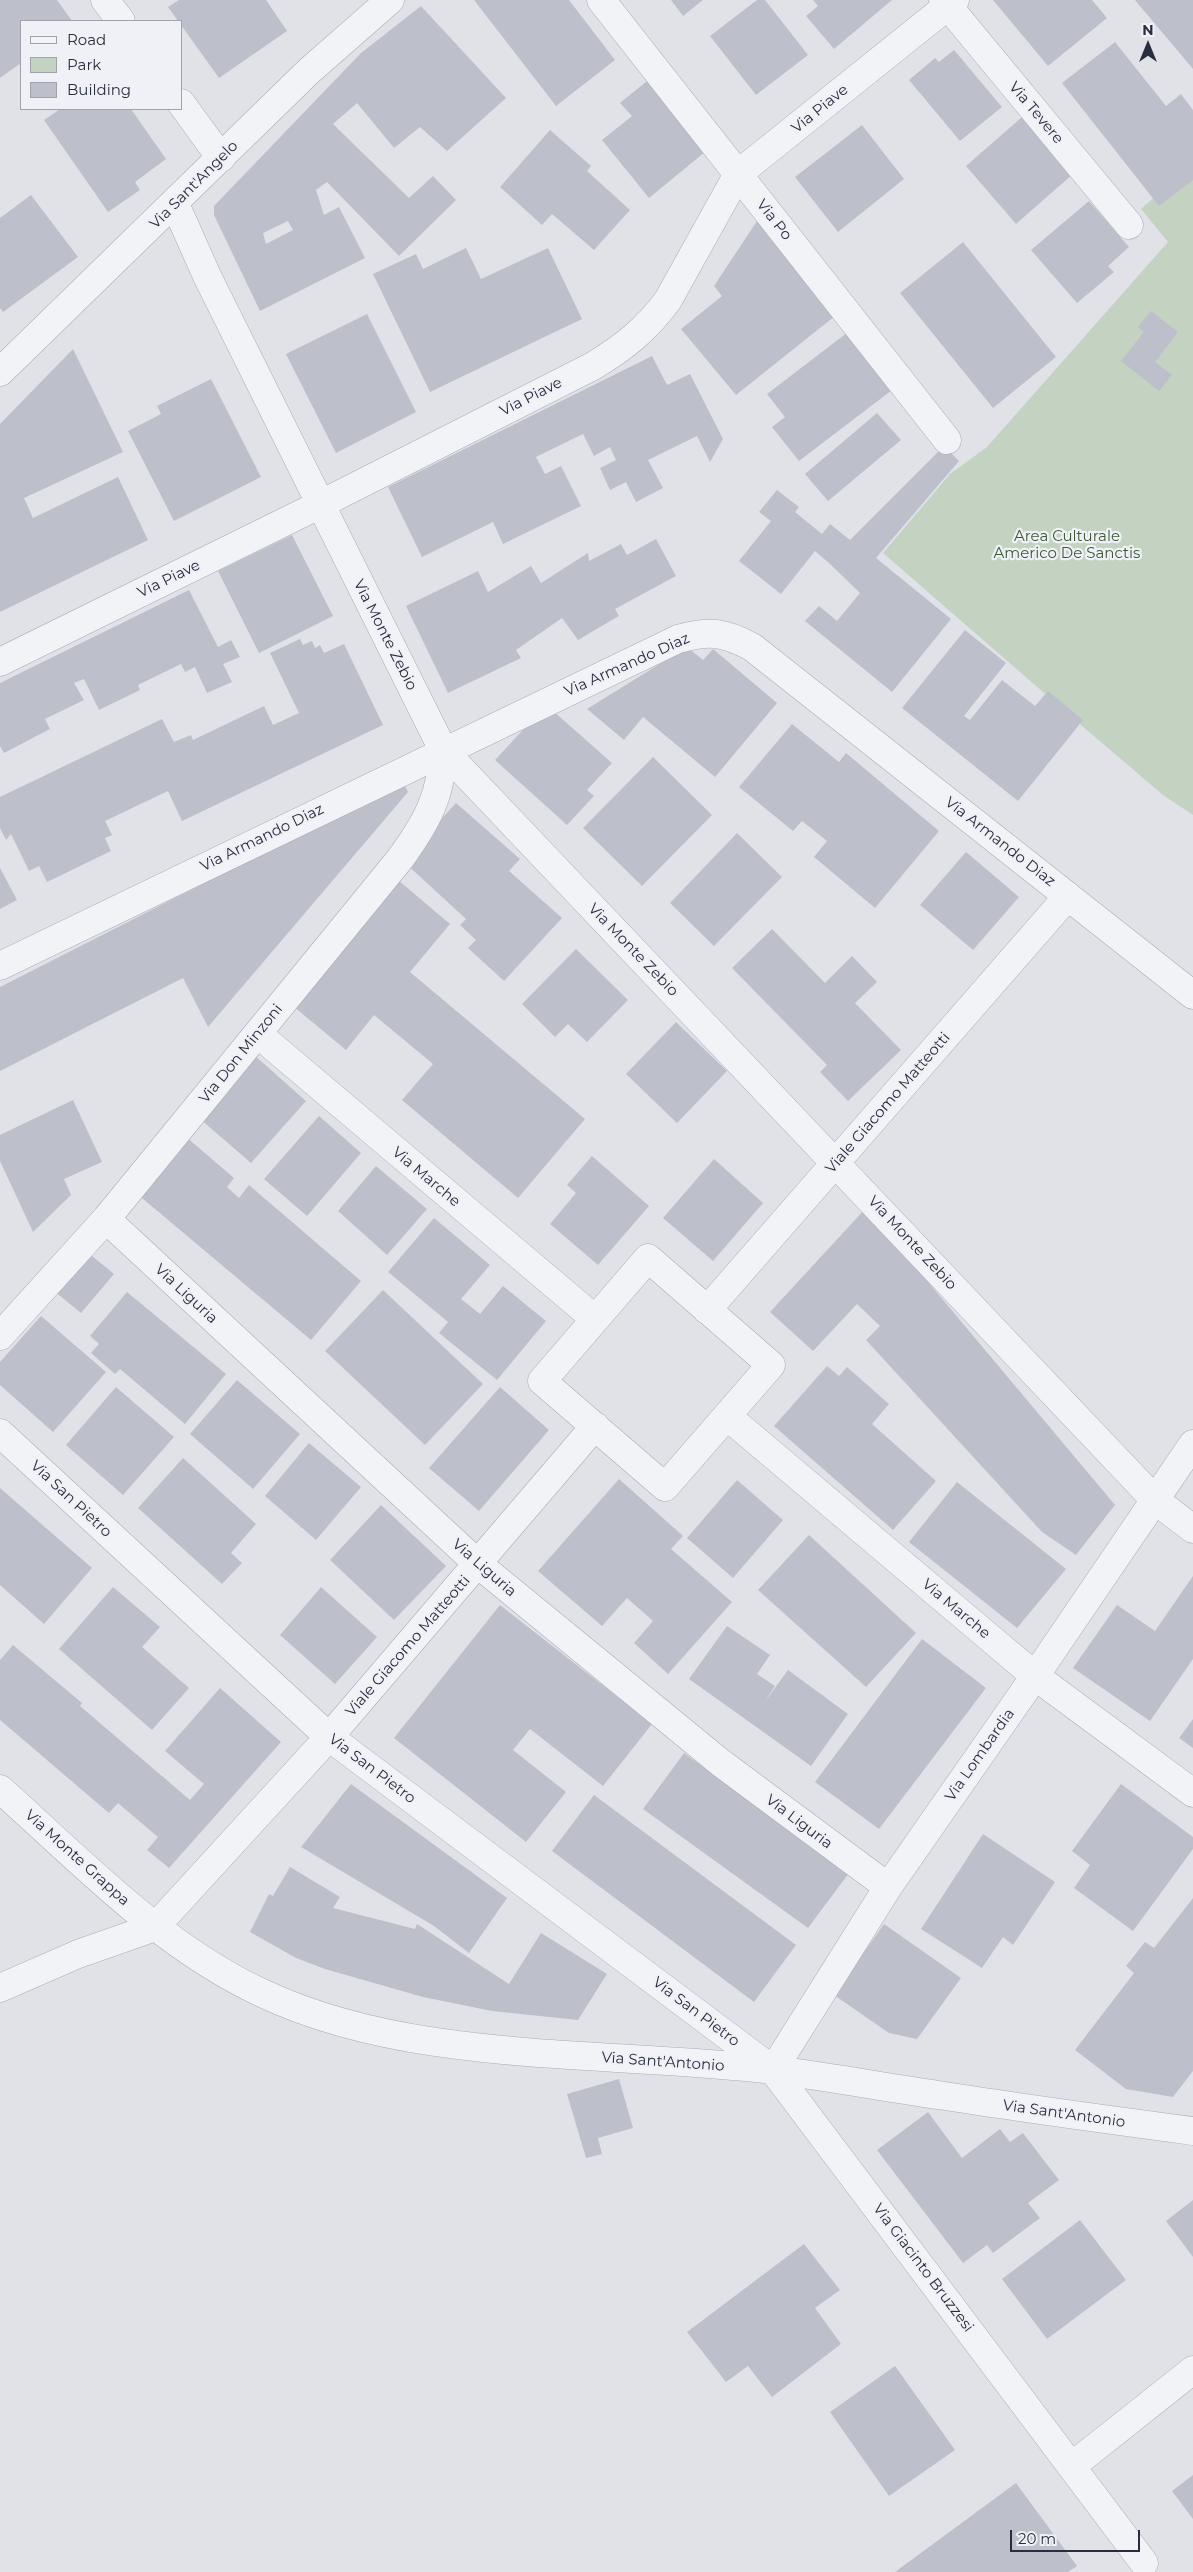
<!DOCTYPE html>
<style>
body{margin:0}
#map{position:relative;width:1193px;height:2572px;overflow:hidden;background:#e0e2e8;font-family:Montserrat,sans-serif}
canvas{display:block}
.legend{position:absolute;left:20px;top:20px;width:162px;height:90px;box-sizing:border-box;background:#eff1f6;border:1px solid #a0a3ad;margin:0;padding:6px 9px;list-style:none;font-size:15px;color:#292e3f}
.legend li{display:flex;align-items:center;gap:10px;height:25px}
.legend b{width:25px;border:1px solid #a0a3ad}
.north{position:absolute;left:1123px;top:20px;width:50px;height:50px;-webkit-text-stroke:4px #eff1f6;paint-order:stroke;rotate:0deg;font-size:14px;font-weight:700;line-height:20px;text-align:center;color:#292e3f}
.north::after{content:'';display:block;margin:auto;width:18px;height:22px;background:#292e3f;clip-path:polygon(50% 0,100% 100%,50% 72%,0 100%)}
.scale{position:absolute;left:1010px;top:2530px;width:130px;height:22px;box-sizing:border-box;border:2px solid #292e3f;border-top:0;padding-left:6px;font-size:15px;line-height:18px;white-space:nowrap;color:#292e3f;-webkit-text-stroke:4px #eff1f6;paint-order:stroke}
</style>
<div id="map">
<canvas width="1193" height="2572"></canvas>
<ul class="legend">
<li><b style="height:6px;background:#f2f3f7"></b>Road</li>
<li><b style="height:14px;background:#c3d2c1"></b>Park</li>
<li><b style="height:14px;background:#bdc0cb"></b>Building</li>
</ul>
<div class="north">N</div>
<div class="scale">20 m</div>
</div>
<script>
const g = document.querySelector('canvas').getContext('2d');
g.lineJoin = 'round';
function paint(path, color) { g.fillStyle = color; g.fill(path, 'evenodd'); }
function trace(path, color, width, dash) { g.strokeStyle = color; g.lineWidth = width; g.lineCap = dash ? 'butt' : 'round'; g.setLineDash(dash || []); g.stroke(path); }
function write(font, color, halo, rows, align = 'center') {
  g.font = font + ' Montserrat,sans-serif'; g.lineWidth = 4.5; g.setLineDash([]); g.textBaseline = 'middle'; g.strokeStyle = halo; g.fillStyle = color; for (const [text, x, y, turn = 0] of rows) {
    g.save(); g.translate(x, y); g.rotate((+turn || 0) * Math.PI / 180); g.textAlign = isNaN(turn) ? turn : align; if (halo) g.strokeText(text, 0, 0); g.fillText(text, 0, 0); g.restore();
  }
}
const green = new Path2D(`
 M1193,163V815L1163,795L1081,725L883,553L950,474L987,447L1168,242L1141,209Z`);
const building = new Path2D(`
 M0,0H57L72,21H21V63L0,78Z
 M179,0H266L287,31L219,78L181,25V21H178L168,7Z
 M474,0H569L615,60L556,106Z
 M671,0H703L683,16Z
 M757,0H765L808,55L756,95L710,36Z
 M813,0H892L834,49L806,16L818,6Z
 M993,0H1092L1107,18L1048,66Z
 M1135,0H1193V69L1140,6Z
 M421,6L506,98L447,151L420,127L394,148L357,103L333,124L409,198L433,176L456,200L399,256L327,182L316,190L324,215L339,207L365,258L260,311L214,215V206L361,53ZM288,221L293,230L266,244L263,233Z
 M1115,42L1166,106L1181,94L1193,110V180L1159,206L1062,83Z
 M954,50L1002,107L960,141L909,80L935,58L939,62Z
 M647,81L705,152L649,198L602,140L632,116L620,103Z
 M60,109H131L166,159L135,182L140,190L108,212L44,120Z
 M1022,117L1073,174L1016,224L966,166Z
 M862,125L904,179L838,232L795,177Z
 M550,130L591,166L587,171L630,210L594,250L552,214L542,225L500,187Z
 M31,195L78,257L3,312L0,308V218Z
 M1089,201L1129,247L1108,266L1114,272L1077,303L1031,250Z
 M761,215L840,312L736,395L681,329L722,296L714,286Z
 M963,242L1056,357L993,408L900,293Z
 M466,248L481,279L548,248L582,319L430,392L373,274L416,254L423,269Z
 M1151,311L1178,332L1155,362L1172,375L1159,391L1121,361L1144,332L1138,327Z
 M367,314L416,412L336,453L286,354Z
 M852,329L896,387L799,461L772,427L785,417L767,394Z
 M73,349L123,452L24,498L33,518L118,477L148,540L0,612V424Z
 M652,356L667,385L690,374L723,439L710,462L697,436L648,460L663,488L636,502L626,482L610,490L600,468L616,460L610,447L594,456L583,434L536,457L545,474L561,466L581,506L503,544L493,522L422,557L388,487Z
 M211,379L261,477L174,521L128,431L161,414L157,406Z
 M877,413L901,440L828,501L805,474Z
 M944,446L959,461L876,558L951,619L892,692L805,621L819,606L837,621L860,593L830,564L815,551L781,594L739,561L771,521L759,512L777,490L799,507L795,512L822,534L830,524L850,540Z
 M292,535L333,616L259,653L218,571Z
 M656,539L676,576L615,609L619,616L578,640L562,618L516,650L521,658L448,693L406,606L478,571L488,592L531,566L541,583L588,553L589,561L621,544L627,555Z
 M189,590L218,647L231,640L240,657L223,664L232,682L207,693L195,667L185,672L181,664L138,685L140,690L99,710L84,679L74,683L84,700L45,719L50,729L4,753L0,746V683Z
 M965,630L1006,663L964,716L970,720L1002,680L1035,706L1048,691L1083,720L1018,801L902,708Z
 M300,639L303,645L312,641L315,648L320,645L324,653L344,644L383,725L182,821L168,791L105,821L112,835L105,838L111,851L47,882L39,866L29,871L11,834L6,840L0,828V797L162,719L174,742L191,735L193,740L264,706L273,725L299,713L270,653Z
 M687,647L703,660L713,649L777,703L715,777L643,717L624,740L587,709Z
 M552,710L612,763L587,790L594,796L567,825L495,760L533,719Z
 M792,724L839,762L846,753L939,831L875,908L814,857L827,841L802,821L793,831L739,787Z
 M653,757L712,815L642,886L583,828Z
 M403,782L408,792L208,1027L183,978L0,1071V987Z
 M456,803L520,859L509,871L562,918L504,981L468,948L476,940L460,925L466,919L403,861Z
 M737,833L782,877L714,946L670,903Z
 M966,852L1019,897L973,950L920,905Z
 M0,868L17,900L0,909Z
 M398,880L450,924L410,972L585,1119L518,1198L402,1100L433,1064L374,1015L346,1050L293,1006Z
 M772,929L825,983L852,956L877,982L855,1003L901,1050L848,1101L820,1072L827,1065L732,968Z
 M576,949L628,1000L587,1042L568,1024L555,1037L522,1004Z
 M676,1022L727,1071L677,1123L626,1074Z
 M254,1055L306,1101L251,1163L199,1118Z
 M73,1100L102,1162L64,1179L71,1195L33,1232L0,1161V1135Z
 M319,1116L361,1153L307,1216L264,1179Z
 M185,1136L234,1178L227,1187L239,1198L249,1185L361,1281L311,1340L136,1193Z
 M592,1156L649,1206L598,1265L550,1224L576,1193L567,1185Z
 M714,1159L763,1203L713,1261L663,1218Z
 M376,1166L427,1209L387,1255L338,1211Z
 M866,1208L1115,1505L1076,1555L1042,1532L866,1340L880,1326L857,1304L813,1351L770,1312Z
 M434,1218L490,1265L461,1299L480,1314L503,1286L546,1321L497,1380L439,1333L448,1322L388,1272Z
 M86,1251L114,1274L81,1313L54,1291Z
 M383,1290L483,1384L425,1445L325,1351Z
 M127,1292L226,1374L185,1424L120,1369L115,1374L91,1353L99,1344L90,1336Z
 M41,1316L106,1372L53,1432L0,1385V1362Z
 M827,1366L839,1376L847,1367L889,1404L872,1424L936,1481L893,1530L774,1426Z
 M237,1380L300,1434L253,1489L190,1434Z
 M116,1387L174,1437L123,1495L66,1445Z
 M500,1387L549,1430L479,1511L429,1468Z
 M309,1443L361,1487L316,1540L265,1496Z
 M183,1458L256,1524L231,1553L242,1563L222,1584L138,1508Z
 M619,1479L683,1536L671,1549L732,1602L668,1674L634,1643L653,1621L627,1598L602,1626L538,1571Z
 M737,1480L783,1520L733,1578L687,1538Z
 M957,1482L1066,1569L1017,1628L909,1542Z
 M0,1488L92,1568L44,1624L0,1585Z
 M381,1505L446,1566L394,1620L330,1560Z
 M809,1535L916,1633L866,1687L758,1590Z
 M1193,1576V1659L1150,1721L1073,1668L1117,1605L1155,1631Z
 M113,1587L160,1627L142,1647L189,1688L152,1730L59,1649Z
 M321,1587L377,1637L335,1684L280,1635Z
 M500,1605L652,1724L603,1786L530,1729L513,1750L566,1792L526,1842L394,1738Z
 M727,1626L770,1655L757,1674L775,1686L764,1703L788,1670L848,1714L811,1766L689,1679Z
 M922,1639L986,1688L879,1829L815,1782Z
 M13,1645L82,1703L80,1706L190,1800L204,1784L165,1751L220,1688L281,1742L169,1868L147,1850L158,1837L118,1803L109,1813L0,1720V1660Z
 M1193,1719V1748L1179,1738Z
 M684,1753L849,1873L808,1928L643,1809Z
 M351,1784L507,1898L469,1953L434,1926L301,1847Z
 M1121,1784L1193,1837V1849L1133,1931L1074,1888L1090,1865L1072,1851Z
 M594,1795L796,1945L754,2002L552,1851Z
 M983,1834L1055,1882L1013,1945L1003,1937L982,1968L921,1929Z
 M290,1867L340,1897L333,1908L415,1929L417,1924L509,1984L541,1933L607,1974L578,2020L492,2011L423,1997L325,1969L296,1958L250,1932L269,1894L273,1896Z
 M1193,1898V2071L1173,2097L1126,2089L1075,2050L1134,1973L1126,1966L1145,1942L1154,1948Z
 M884,1924L961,1978L917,2039L889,2033L834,1995Z
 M619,2079L633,2128L598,2138L602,2154L586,2158L567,2094Z
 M928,2112L962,2158L1000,2129L1010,2142L1023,2133L1059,2180L1028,2203L1040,2218L993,2253L987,2245L963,2263L877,2150Z
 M1193,2200V2257L1166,2221Z
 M1080,2220L1126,2280L1047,2339L1002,2279Z
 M804,2244L840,2290L815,2308L841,2344L772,2397L748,2366L726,2382L687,2332Z
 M895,2366L955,2450L889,2496L830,2412Z
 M1193,2475V2519L1172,2491Z
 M1016,2483L1077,2566L1068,2572H895Z`);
const street = new Path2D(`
 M105,0L121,21
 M601,0L947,440
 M943,0L1129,225
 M181,103L221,158
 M175,204L207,276L443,750L1155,1500L1193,1529
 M0,372L309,71L390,0
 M0,662L319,505L593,366C623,348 647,329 668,300L738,174L955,0
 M0,966L678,639C709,630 724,632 752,647L1193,995
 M258,1034L595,1319
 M106,1219L478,1564L721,1763L888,1887
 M648,1258L771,1365L665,1487L542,1381Z
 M707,1310L1068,896
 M0,1336L106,1219L400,859C426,823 442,796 443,750
 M727,1416L1035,1676L1193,1793
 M0,1433L329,1737L773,2070L1144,2563
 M0,1789C82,1862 161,1946 262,1993C414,2065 609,2050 774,2070C831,2077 888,2088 945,2096C1028,2109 1110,2120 1193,2131
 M0,1988L78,1954L155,1927L329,1737L595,1426
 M773,2070L888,1887L1035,1676L1193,1444
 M1072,2466L1193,2370`);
const streetNames = [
 ["Via Piave",820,109,-39],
 ["Via Tevere",1036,113,50],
 ["Via Sant'Angelo",194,185,-45],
 ["Via Po",774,220,52],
 ["Via Piave",531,397,-27],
 ["Via Piave",169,579,-26],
 ["Via Monte Zebio",385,635,63],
 ["Via Armando Diaz",627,665,-24],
 ["Via Armando Diaz",262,838,-26],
 ["Via Armando Diaz",1000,842,38],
 ["Via Monte Zebio",633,950,46],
 ["Via Don Minzoni",241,1054,-51],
 ["Viale Giacomo Matteotti",888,1103,-49],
 ["Via Marche",426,1177,40],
 ["Via Monte Zebio",912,1243,47],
 ["Via Liguria",186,1294,43],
 ["Via San Pietro",71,1499,43],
 ["Via Liguria",484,1568,41],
 ["Via Marche",956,1609,40],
 ["Viale Giacomo Matteotti",408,1646,-49],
 ["Via Lombardia",980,1755,-55],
 ["Via San Pietro",372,1769,37],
 ["Via Liguria",799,1822,37],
 ["Via Monte Grappa",77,1858,42],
 ["Via San Pietro",696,2012,37],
 ["Via Sant'Antonio",663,2062,4],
 ["Via Sant'Antonio",1064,2114,8],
 ["Via Giacinto Bruzzesi",923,2268,53]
];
const parkNames = [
 ["Area Culturale",1067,537],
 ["Americo De Sanctis",1067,554]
];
paint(green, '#c3d2c1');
paint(building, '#bdc0cb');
trace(street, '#a9acb5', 29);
trace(street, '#f2f3f7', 28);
write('15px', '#292e3f', '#eff1f6', streetNames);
write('15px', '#385b36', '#eff1f6', parkNames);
</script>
